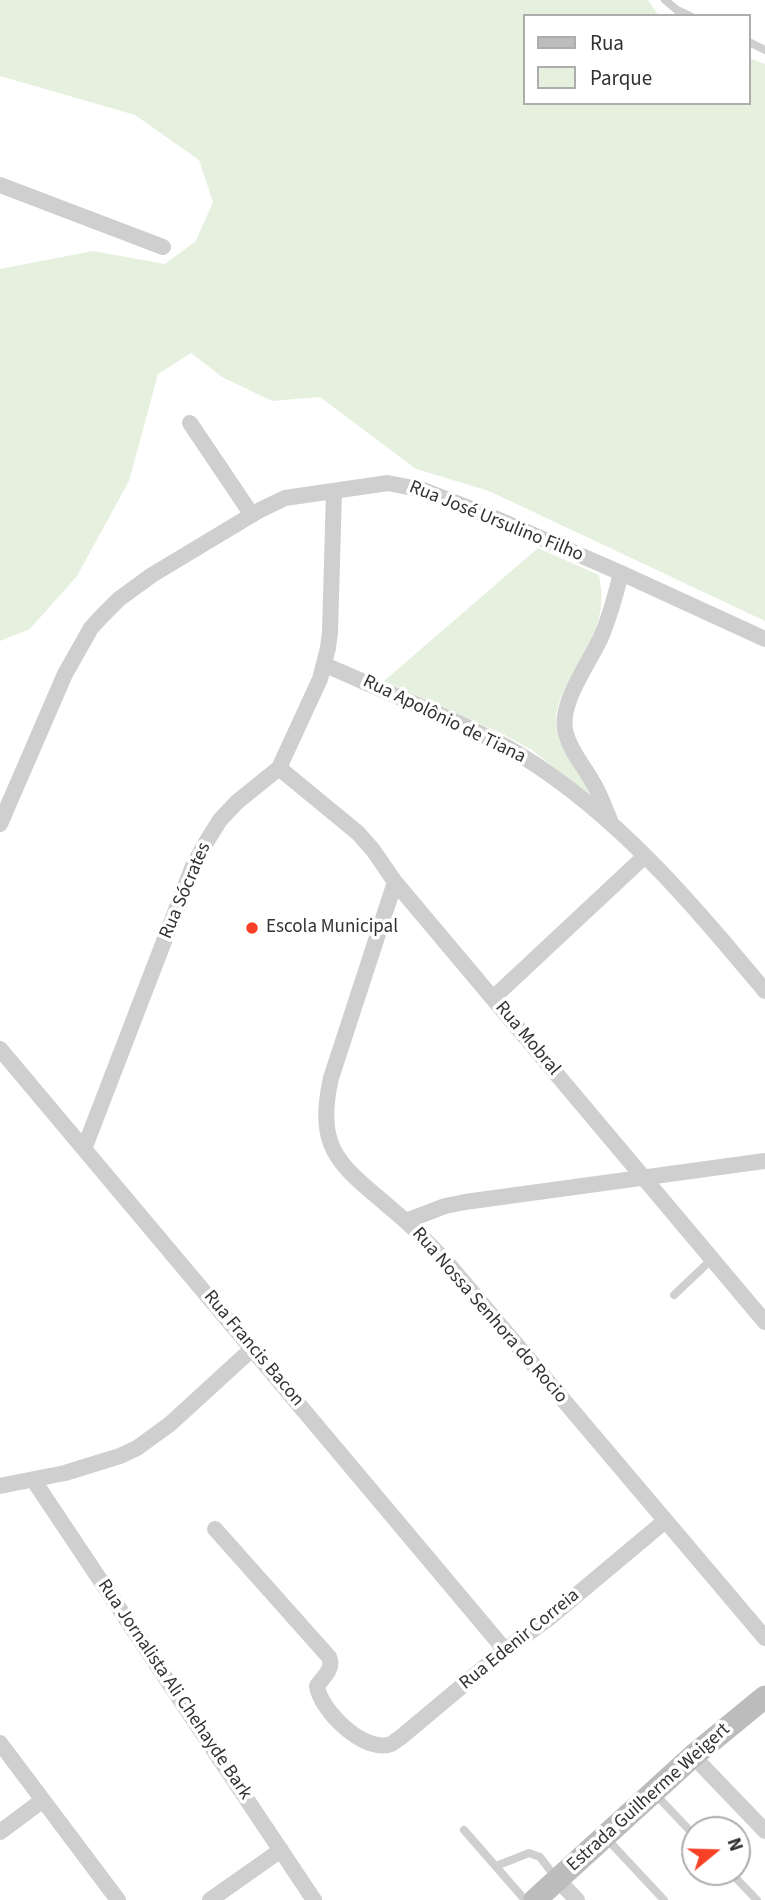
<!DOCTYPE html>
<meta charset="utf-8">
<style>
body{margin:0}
#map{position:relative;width:765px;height:1900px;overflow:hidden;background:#fff;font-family:"Source Sans 3",sans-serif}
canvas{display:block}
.legend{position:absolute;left:523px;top:14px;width:228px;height:91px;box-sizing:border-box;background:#fff;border:2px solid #adadad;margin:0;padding:9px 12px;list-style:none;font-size:21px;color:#323232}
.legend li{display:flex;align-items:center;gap:14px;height:35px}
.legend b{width:35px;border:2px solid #adadad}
.north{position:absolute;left:681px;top:1816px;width:70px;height:70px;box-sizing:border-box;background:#fff;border:2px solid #adadad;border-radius:50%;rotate:71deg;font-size:19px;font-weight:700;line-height:28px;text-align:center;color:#323232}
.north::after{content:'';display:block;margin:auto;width:24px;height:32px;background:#f74126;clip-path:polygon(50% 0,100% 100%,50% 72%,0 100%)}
</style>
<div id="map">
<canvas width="765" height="1900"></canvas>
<ul class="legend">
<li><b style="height:9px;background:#bcbcbc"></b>Rua</li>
<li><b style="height:19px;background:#e5f0df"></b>Parque</li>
</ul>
<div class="north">N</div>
</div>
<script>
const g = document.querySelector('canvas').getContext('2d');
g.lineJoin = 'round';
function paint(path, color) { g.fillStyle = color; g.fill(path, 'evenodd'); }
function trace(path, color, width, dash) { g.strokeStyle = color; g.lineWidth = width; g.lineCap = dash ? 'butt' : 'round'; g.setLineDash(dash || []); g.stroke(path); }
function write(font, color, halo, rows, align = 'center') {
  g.font = font + ' "Source Sans 3",sans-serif'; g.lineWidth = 7; g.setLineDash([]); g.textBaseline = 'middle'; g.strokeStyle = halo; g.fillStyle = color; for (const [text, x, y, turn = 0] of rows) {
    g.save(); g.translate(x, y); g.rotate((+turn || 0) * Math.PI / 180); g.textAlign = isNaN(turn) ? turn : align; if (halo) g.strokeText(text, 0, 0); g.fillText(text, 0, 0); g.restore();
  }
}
const green = new Path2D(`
 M0,0H648L659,16H525V103H749V58L765,64V621L489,491L416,469L320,397L272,401L222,377L191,353L158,374L129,481L77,576L30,629L0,641V269L93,251L165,264L196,241L213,202L199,160L135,115L0,76Z
 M538,548L599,575C601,587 603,600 600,613C597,626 592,640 585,653C572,678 551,702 557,732C563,757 582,775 592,798L532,750L501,733L384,681Z`);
const lane = new Path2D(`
 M665,0L677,10L690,16
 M749,42L765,50
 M674,1295L712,1259
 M656,1795L695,1836
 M464,1830L525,1900
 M607,1839L664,1900
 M496,1866L529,1853L540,1857L556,1878
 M730,1872L757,1900`);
const street = new Path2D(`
 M0,185L163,247
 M190,423L252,515
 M325,665C360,680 396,696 432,711C462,725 494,738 522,756C619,816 693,905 765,991
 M279,768L358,833L373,850L395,882L765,1322
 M610,820C604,807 600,793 592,781C583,765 571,752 566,734C557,704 590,663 602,635C610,615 616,594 621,573
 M0,824L65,674L91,628L103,615L119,599L152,575L260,510L285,498L388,483L423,490L497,519L621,573L765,639
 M395,882L331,1078C314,1154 344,1167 395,1212C415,1228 432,1247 449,1265L765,1638
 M493,998L645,856
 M0,1049L505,1650
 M84,1149L193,866L205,844L220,820L237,802L279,768L320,679L328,648L330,632L334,492
 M406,1221L445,1206L465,1202L765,1161
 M34,1481L314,1900
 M0,1486L65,1473L120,1456L137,1448L170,1424L252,1349
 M215,1529L329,1657C334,1669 324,1676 317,1686C320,1710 364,1754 391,1744C392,1744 399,1738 400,1738L505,1650L548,1619L665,1521
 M0,1743L118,1900
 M693,1756L765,1831
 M0,1832L43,1800
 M558,1880L577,1900
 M210,1900L281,1850`);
const secondary = new Path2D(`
 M535,1900L693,1756L765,1697`);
const markers = [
 [252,928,7,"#f74126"]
];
const streetNames = [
 ["Rua José Ursulino Filho",496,522,22],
 ["Rua Apolônio de Tiana",444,720,26],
 ["Rua Sócrates",186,891,-67],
 ["Rua Mobral",527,1039,50],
 ["Rua Nossa Senhora do Rocio",489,1316,49],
 ["Rua Francis Bacon",253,1349,50],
 ["Rua Edenir Correia",520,1640,-39],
 ["Rua Jornalista Ali Chehayde Bark",174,1690,56],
 ["Estrada Guilherme Weigert",649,1798,-42]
];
const poiNames = [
 ["Escola Municipal",266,928]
];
paint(green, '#e5f0df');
trace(lane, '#cfcfcf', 8);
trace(street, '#cfcfcf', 16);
trace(secondary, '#bcbcbc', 23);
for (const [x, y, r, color] of markers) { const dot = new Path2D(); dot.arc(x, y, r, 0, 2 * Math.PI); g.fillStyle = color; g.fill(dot); trace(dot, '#fff', 2.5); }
write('19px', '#323232', '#fff', streetNames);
write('19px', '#323232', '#fff', poiNames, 'left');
</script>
